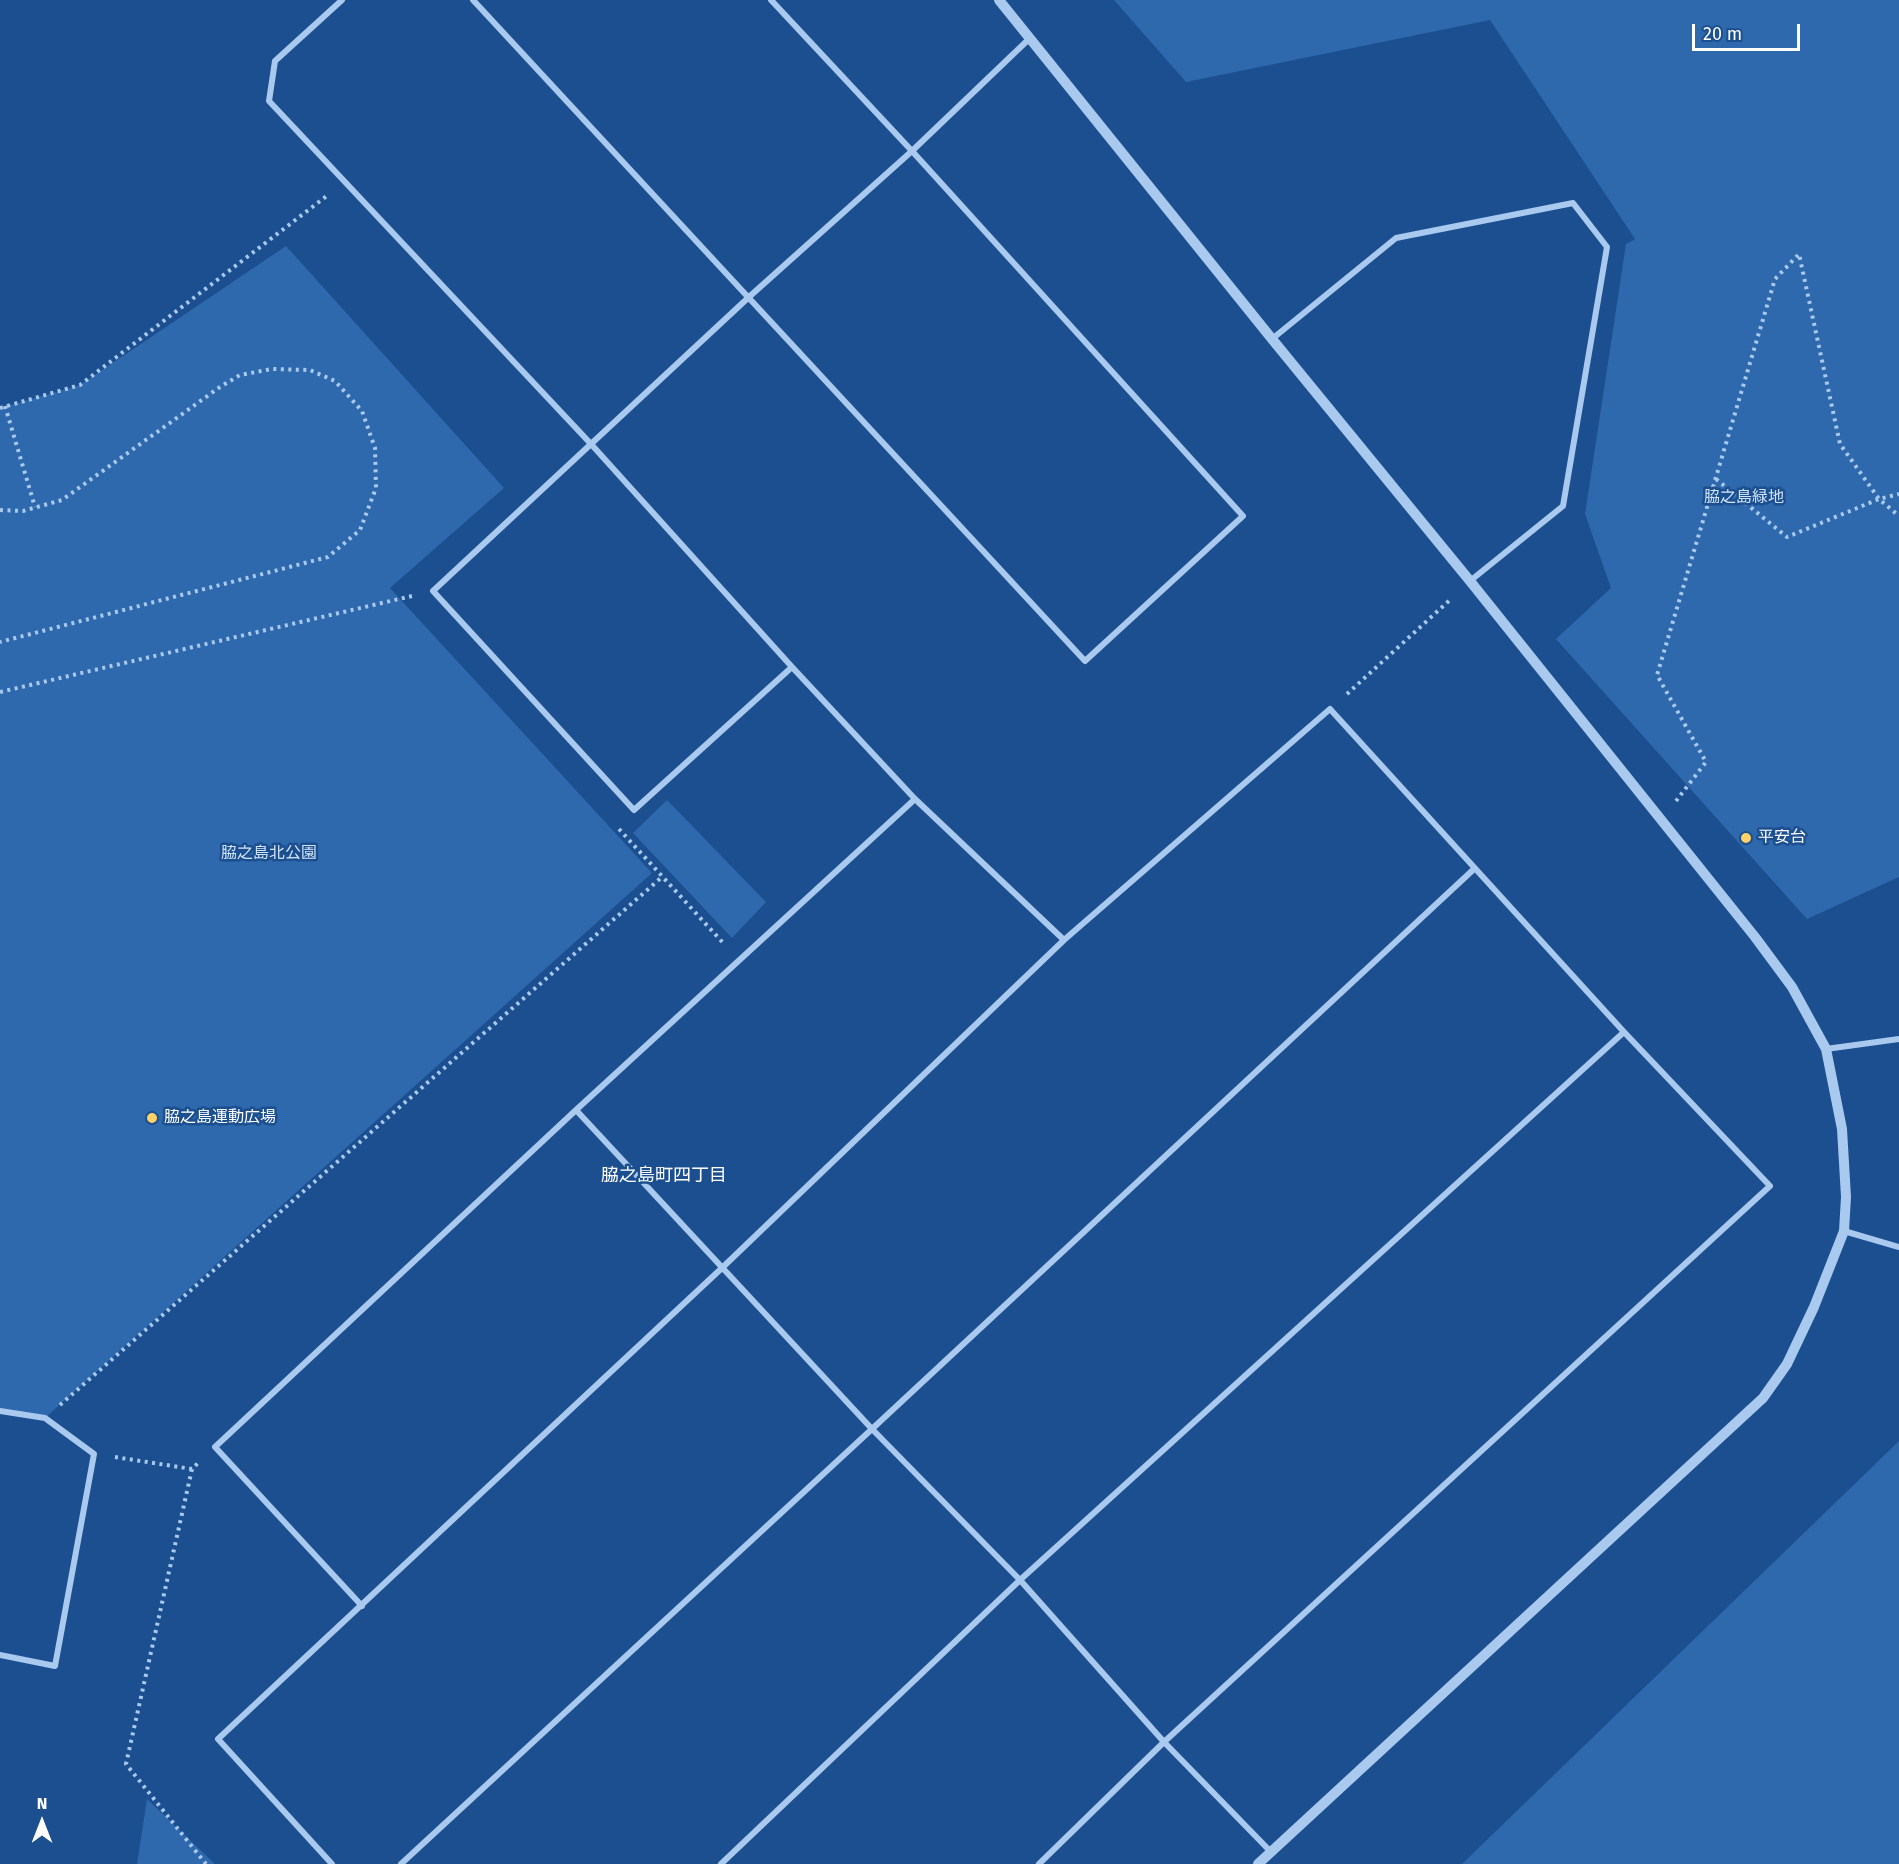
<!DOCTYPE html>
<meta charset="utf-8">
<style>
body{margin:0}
#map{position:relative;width:1899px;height:1864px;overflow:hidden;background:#1b4f8f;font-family:"Fira Sans",sans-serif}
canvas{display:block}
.north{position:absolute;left:12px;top:1792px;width:60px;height:60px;-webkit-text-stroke:4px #1b4f8f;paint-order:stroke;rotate:0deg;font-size:16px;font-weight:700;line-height:24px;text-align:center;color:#fff}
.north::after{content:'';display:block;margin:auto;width:21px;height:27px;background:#fff;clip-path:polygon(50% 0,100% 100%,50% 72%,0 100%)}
.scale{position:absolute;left:1692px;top:24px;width:108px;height:27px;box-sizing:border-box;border:3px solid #fff;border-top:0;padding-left:8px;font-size:18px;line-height:21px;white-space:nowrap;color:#fff;-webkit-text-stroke:4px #1b4f8f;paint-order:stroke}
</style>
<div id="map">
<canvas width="1899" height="1864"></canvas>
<div class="north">N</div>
<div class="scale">20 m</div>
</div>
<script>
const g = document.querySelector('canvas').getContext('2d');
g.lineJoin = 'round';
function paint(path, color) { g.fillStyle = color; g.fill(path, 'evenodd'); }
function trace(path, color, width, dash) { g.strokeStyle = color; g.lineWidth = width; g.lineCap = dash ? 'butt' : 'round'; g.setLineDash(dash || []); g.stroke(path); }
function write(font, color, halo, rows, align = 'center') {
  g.font = font + ' "Fira Sans","Noto Sans JP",sans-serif'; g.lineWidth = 5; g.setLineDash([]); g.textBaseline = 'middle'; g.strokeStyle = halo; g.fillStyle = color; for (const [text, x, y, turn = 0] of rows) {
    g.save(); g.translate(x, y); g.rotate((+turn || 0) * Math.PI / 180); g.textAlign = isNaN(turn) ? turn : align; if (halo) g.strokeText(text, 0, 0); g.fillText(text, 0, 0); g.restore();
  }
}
const green = new Path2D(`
 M1114,0H1899V877L1807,919L1556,639L1611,588L1585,514L1626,244L1635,239L1490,20L1186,82Z
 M286,246L504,488L390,588L652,873L45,1418L0,1409V408L80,385Z
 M667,800L766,902L732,938L633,833Z
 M1899,1441V1864H1462Z
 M147,1799L215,1864H137Z`);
const path = new Path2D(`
 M5,406L35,507
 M0,408L80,385L328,195
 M1716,479L1787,537L1879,499L1899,494
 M0,510L23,511L62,500L220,387L240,375L272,369L310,370L335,381L362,411L375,448L376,488L360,530L328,557L0,642
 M0,692L412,596
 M1347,694L1452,598
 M1676,801L1706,762L1657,675L1775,279L1799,254L1840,444L1879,499L1899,516
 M619,829L725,945
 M60,1405L662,877
 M115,1457L192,1469L199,1462
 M192,1469L126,1764L206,1864`);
const minor = new Path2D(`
 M342,0L275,61L269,101L591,444L792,667L915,799L1064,940
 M473,0L1085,661L1243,516L912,151L771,0
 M1272,339L1396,238L1573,203L1607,247L1563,506L1470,581
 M792,667L634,810L433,591L749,297L912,151L1029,39
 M1826,1049L1899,1039
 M576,1110L872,1429L1020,1580L1164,1742L1271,1852
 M1844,1231L1899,1247
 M0,1411L45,1418L94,1454L55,1666L0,1655
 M362,1606L215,1447L576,1110L915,799
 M332,1864L218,1739L723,1267L1064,940L1330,709L1624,1032L1770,1186L1164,1742L1039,1864
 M401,1864L872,1429L1474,869
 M721,1864L1020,1580L1624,1032`);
const tertiary = new Path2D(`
 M999,0L1272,339L1470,581L1755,937L1792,987L1826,1049L1842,1129L1846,1197L1844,1231L1814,1307L1787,1364L1763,1398L1258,1864`);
const markers = [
 [1746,838,6,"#ffd166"],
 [152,1118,6,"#ffd166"]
];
const parkNames = [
 ["脇之島緑地",1744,498],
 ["脇之島北公園",269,854]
];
const poiNames = [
 ["平安台",1758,838],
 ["脇之島運動広場",164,1118]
];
const neighbourhoodNames = [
 ["脇之島町四丁目",664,1176]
];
paint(green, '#2e69ad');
trace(path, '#a9c9ee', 4, [3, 4.5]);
trace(minor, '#a9c9ee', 6);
trace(tertiary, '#a9c9ee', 10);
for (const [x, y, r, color] of markers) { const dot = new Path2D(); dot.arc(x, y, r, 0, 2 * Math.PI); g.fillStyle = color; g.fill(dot); trace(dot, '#1b4f8f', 2); }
write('16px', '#cfe3fa', '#1b4f8f', parkNames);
write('16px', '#fff', '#1b4f8f', poiNames, 'left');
write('18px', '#fff', '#1b4f8f', neighbourhoodNames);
</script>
